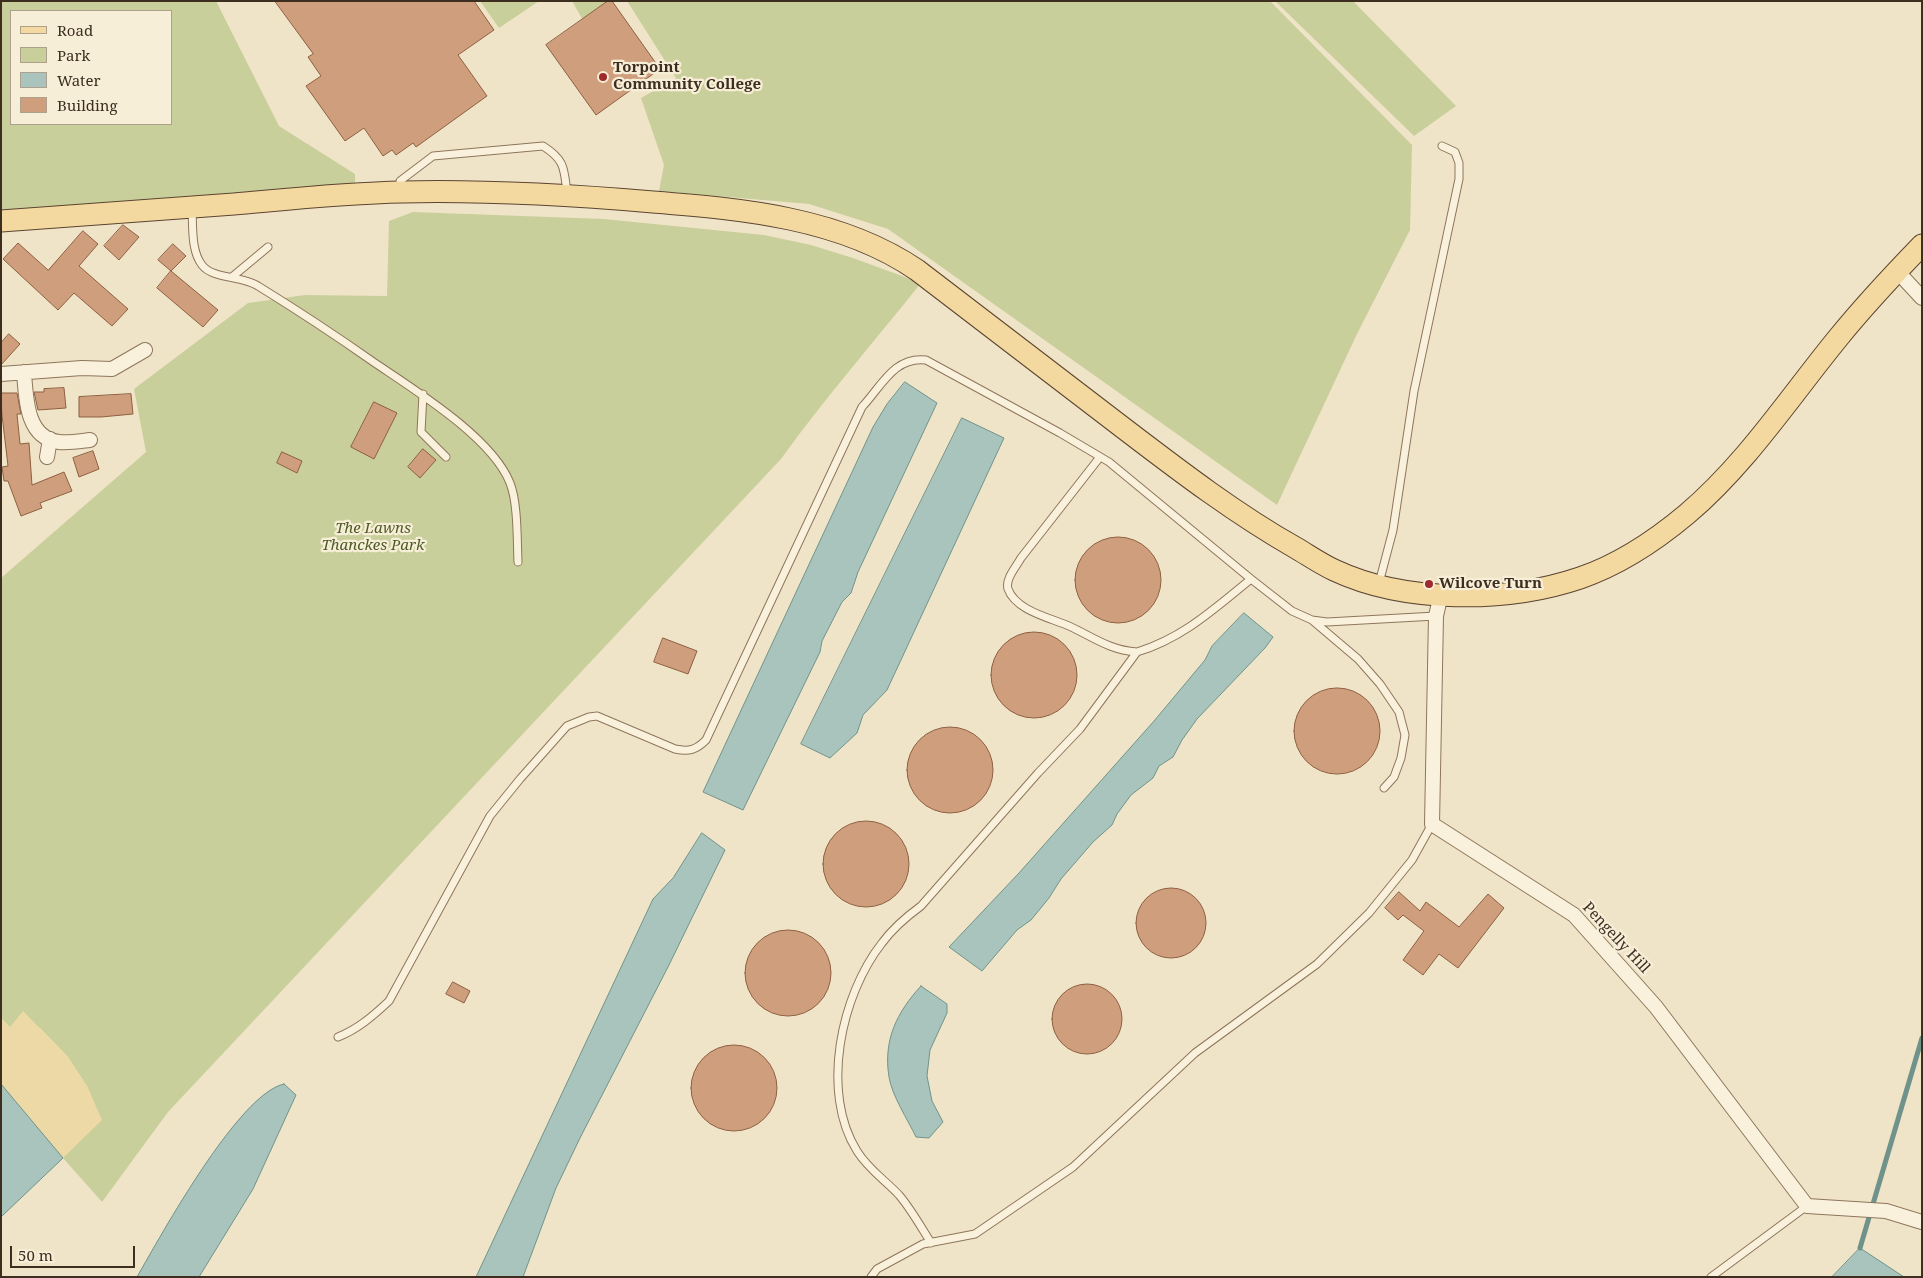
<!DOCTYPE html>
<style>
body{margin:0}
#map{position:relative;width:1923px;height:1278px;overflow:hidden;background:#f0e4c8;font-family:"Noto Serif",serif}
canvas{display:block}
.frame{position:absolute;inset:0;border:2px solid #3d2e20;pointer-events:none}
.legend{position:absolute;left:10px;top:10px;width:162px;height:115px;box-sizing:border-box;background:#f7eed8;border:1px solid #ada18e;margin:0;padding:6px 9px;list-style:none;font-size:15px;color:#3d2e20}
.legend li{display:flex;align-items:center;gap:10px;height:25px}
.legend b{width:25px;border:1px solid #ada18e}
.scale{position:absolute;left:10px;top:1246px;width:125px;height:22px;box-sizing:border-box;border:2px solid #3d2e20;border-top:0;padding-left:6px;font-size:15px;line-height:18px;white-space:nowrap;color:#3d2e20;-webkit-text-stroke:4px #f7eed8;paint-order:stroke}
</style>
<div id="map">
<canvas width="1923" height="1278"></canvas>
<div class="frame"></div>
<ul class="legend">
<li><b style="height:6px;background:#f3d9a0"></b>Road</li>
<li><b style="height:14px;background:#c9cf9b"></b>Park</li>
<li><b style="height:14px;background:#a9c4bc"></b>Water</li>
<li><b style="height:14px;background:#cf9f7d"></b>Building</li>
</ul>
<div class="scale">50 m</div>
</div>
<script>
const g = document.querySelector('canvas').getContext('2d');
g.lineJoin = 'round';
function paint(path, color) { g.fillStyle = color; g.fill(path, 'evenodd'); }
function trace(path, color, width, dash) { g.strokeStyle = color; g.lineWidth = width; g.lineCap = dash ? 'butt' : 'round'; g.setLineDash(dash || []); g.stroke(path); }
function write(font, color, halo, rows, align = 'center') {
  g.font = font + ' "Noto Serif",serif'; g.lineWidth = 4.5; g.setLineDash([]); g.textBaseline = 'middle'; g.strokeStyle = halo; g.fillStyle = color; for (const [text, x, y, turn = 0] of rows) {
    g.save(); g.translate(x, y); g.rotate((+turn || 0) * Math.PI / 180); g.textAlign = isNaN(turn) ? turn : align; if (halo) g.strokeText(text, 0, 0); g.fillText(text, 0, 0); g.restore();
  }
}
const green = new Path2D(`
 M1,1H216L279,126L355,174V186L1,212ZM11,11H171V124H11Z
 M480,1H539L499,28Z
 M572,1H616L584,22Z
 M627,1H1270L1412,145L1410,230L1356,336L1277,505L888,229L809,204L659,191L664,165L641,98L676,78Z
 M1275,1H1353L1456,106L1414,136Z
 M413,212L604,219L764,235L811,245L853,258L921,283C874,342 825,398 781,459L168,1112L102,1202L63,1158L1,1217V1084L63,1157L88,1088L68,1057L40,1028L10,1027L1,1018V578L146,452L134,389L248,303L305,295L387,296L389,221Z`);
const sand = new Path2D(`
 M23,1011L68,1057L88,1088L102,1120L63,1158L1,1084V1018L10,1027Z`);
const water = new Path2D(`
 M905,382L937,403L858,572L851,593L842,602L822,641L820,652L743,810L703,792L873,427L887,404Z
 M962,418L1004,438L887,690L863,715L857,733L830,758L801,744Z
 M1244,613L1273,637L1265,648L1197,719L1182,740L1173,757L1159,766L1153,778L1131,795L1117,814L1112,825L1093,842L1061,879L1049,898L1031,920L1017,930L982,971L949,947L1019,873L1154,721L1205,660L1212,646Z
 M702,833L725,850L669,965L580,1138L556,1188L523,1277H476L653,899L673,878Z
 M921,986L947,1004V1013L930,1050L927,1076L932,1101L943,1122L929,1138L916,1137C908,1120 892,1096 889,1077C883,1040 897,1012 921,986Z
 M1,1084L63,1158L1,1217Z
 M284,1084L296,1095L253,1189L199,1277H137C161,1235 239,1093 284,1084Z
 M1860,1248L1904,1277H1832Z`);
const stream = new Path2D(`
 M1860,1248L1922,1038`);
const building = new Path2D(`
 M275,1H474L494,30L458,55L487,96L416,147L413,143L396,155L392,150L383,156L364,128L345,141L306,86L321,76L308,57L313,54Z
 M608,1H612L660,69L596,115L546,45Z
 M123,225L139,237L119,260L104,246Z
 M83,231L98,244L79,266L128,309L112,326L74,293L58,310L3,259L18,243L48,270Z
 M173,244L186,256L171,271L158,260Z
 M171,271L218,310L203,327L157,288Z
 M9,334L20,344L1,365V343Z
 M64,388L66,408L38,410L34,392H44V389Z
 M1,393H17L21,414H17L20,444L29,443L32,485L64,472L72,491L40,503L42,508L21,516L8,481H4L2,467L8,466L2,415Z
 M131,394L133,414L101,417H79V397Z
 M374,402L397,413L374,459L351,447Z
 M423,449L436,460L420,478L408,467Z
 M93,451L99,469L79,477L73,458Z
 M282,452L302,461L297,473L277,463Z
 M1075 580a43 43 0 1 1 86 0a43 43 0 1 1-86 0Z
 M991 675a43 43 0 1 1 86 0a43 43 0 1 1-86 0Z
 M663,638L697,651L688,674L654,662Z
 M1294 731a43 43 0 1 1 86 0a43 43 0 1 1-86 0Z
 M907 770a43 43 0 1 1 86 0a43 43 0 1 1-86 0Z
 M823 864a43 43 0 1 1 86 0a43 43 0 1 1-86 0Z
 M1136 923a35 35 0 1 1 70 0a35 35 0 1 1-70 0Z
 M1399,892L1420,911L1426,902L1459,927L1488,894L1504,908L1458,968L1439,954L1423,975L1403,960L1424,931L1403,915L1398,920L1385,908Z
 M745 973a43 43 0 1 1 86 0a43 43 0 1 1-86 0Z
 M453,982L470,991L464,1003L446,994Z
 M1052 1019a35 35 0 1 1 70 0a35 35 0 1 1-70 0Z
 M691 1088a43 43 0 1 1 86 0a43 43 0 1 1-86 0Z`);
const lane = new Path2D(`
 M400,189V181L433,156L543,146C565,160 564,168 567,193
 M192,210C193,227 191,251 202,265C212,279 244,276 258,286C297,310 335,335 372,361C413,389 492,437 510,483C518,503 517,540 518,562
 M232,277L268,247
 M423,394L421,432L446,457
 M1379,583L1393,530L1414,391L1459,179V163L1455,152L1442,146
 M1312,620L1327,622L1436,616
 M1137,652C1183,638 1214,609 1251,579
 M338,1037C358,1029 373,1016 389,1001L490,816L520,779L567,726L589,717L597,716L675,749C689,752 696,750 706,740L862,407C881,387 894,356 926,360L1060,433L1109,462L1251,579L1292,611L1312,620L1358,659L1380,684L1399,712L1405,735L1401,758L1394,777L1384,788
 M931,1243C921,1227 911,1209 899,1195C885,1180 868,1169 857,1151C820,1092 841,995 882,943C893,928 906,917 921,906L1038,773L1080,729L1137,652C1109,650 1093,637 1069,626C1051,618 1016,611 1008,589C1005,579 1016,567 1021,558L1100,457
 M871,1277L877,1269L923,1244L975,1234L1073,1167L1195,1053L1317,964L1369,913L1412,860L1432,824
 M1711,1277L1807,1206`);
const street = new Path2D(`
 M1897,271L1922,298
 M24,372C26,398 26,438 59,442C69,443 81,441 90,440
 M1,374L82,368L112,369L145,350
 M47,457L50,439
 M1441,594L1436,616L1432,824L1574,915L1656,1007L1807,1206L1886,1211L1922,1222`);
const primary = new Path2D(`
 M1,221C79,215 156,210 234,204C290,199 346,193 402,192C486,190 570,195 653,202C743,209 841,218 917,270C986,323 1056,376 1126,430C1181,472 1236,514 1296,548C1308,555 1321,564 1334,570C1404,603 1506,603 1580,578C1618,565 1656,540 1687,514C1746,464 1789,398 1838,338C1864,306 1893,275 1922,245`);
const markers = [
 [603,77,5,"#9e2a2b"],
 [1429,584,5,"#9e2a2b"]
];
const poiNames = [
 ["Torpoint",613,68],
 ["Community College",613,85],
 ["Wilcove Turn",1439,584]
];
const parkNames = [
 ["The Lawns",373,529],
 ["Thanckes Park",373,546]
];
const streetNames = [
 ["Pengelly Hill",1616,938,47]
];
paint(green, '#c9cf9b');
paint(sand, '#ecd9a5');
paint(water, '#a9c4bc');
trace(water, '#6f938a', 1);
trace(stream, '#6f938a', 5);
paint(building, '#cf9f7d');
trace(building, '#8d5f41', 1);
trace(lane, '#8d765c', 9);
trace(street, '#8d765c', 16);
trace(primary, '#5b4430', 23);
trace(lane, '#faf1dc', 7);
trace(street, '#faf1dc', 14);
trace(primary, '#f3d9a0', 21);
for (const [x, y, r, color] of markers) { const dot = new Path2D(); dot.arc(x, y, r, 0, 2 * Math.PI); g.fillStyle = color; g.fill(dot); trace(dot, '#f7eed8', 2); }
write('bold 15px', '#3d2e20', '#f7eed8', poiNames, 'left');
write('italic 15px', '#4d5a26', '#f7eed8', parkNames);
write('15px', '#3d2e20', '#f7eed8', streetNames);
</script>
